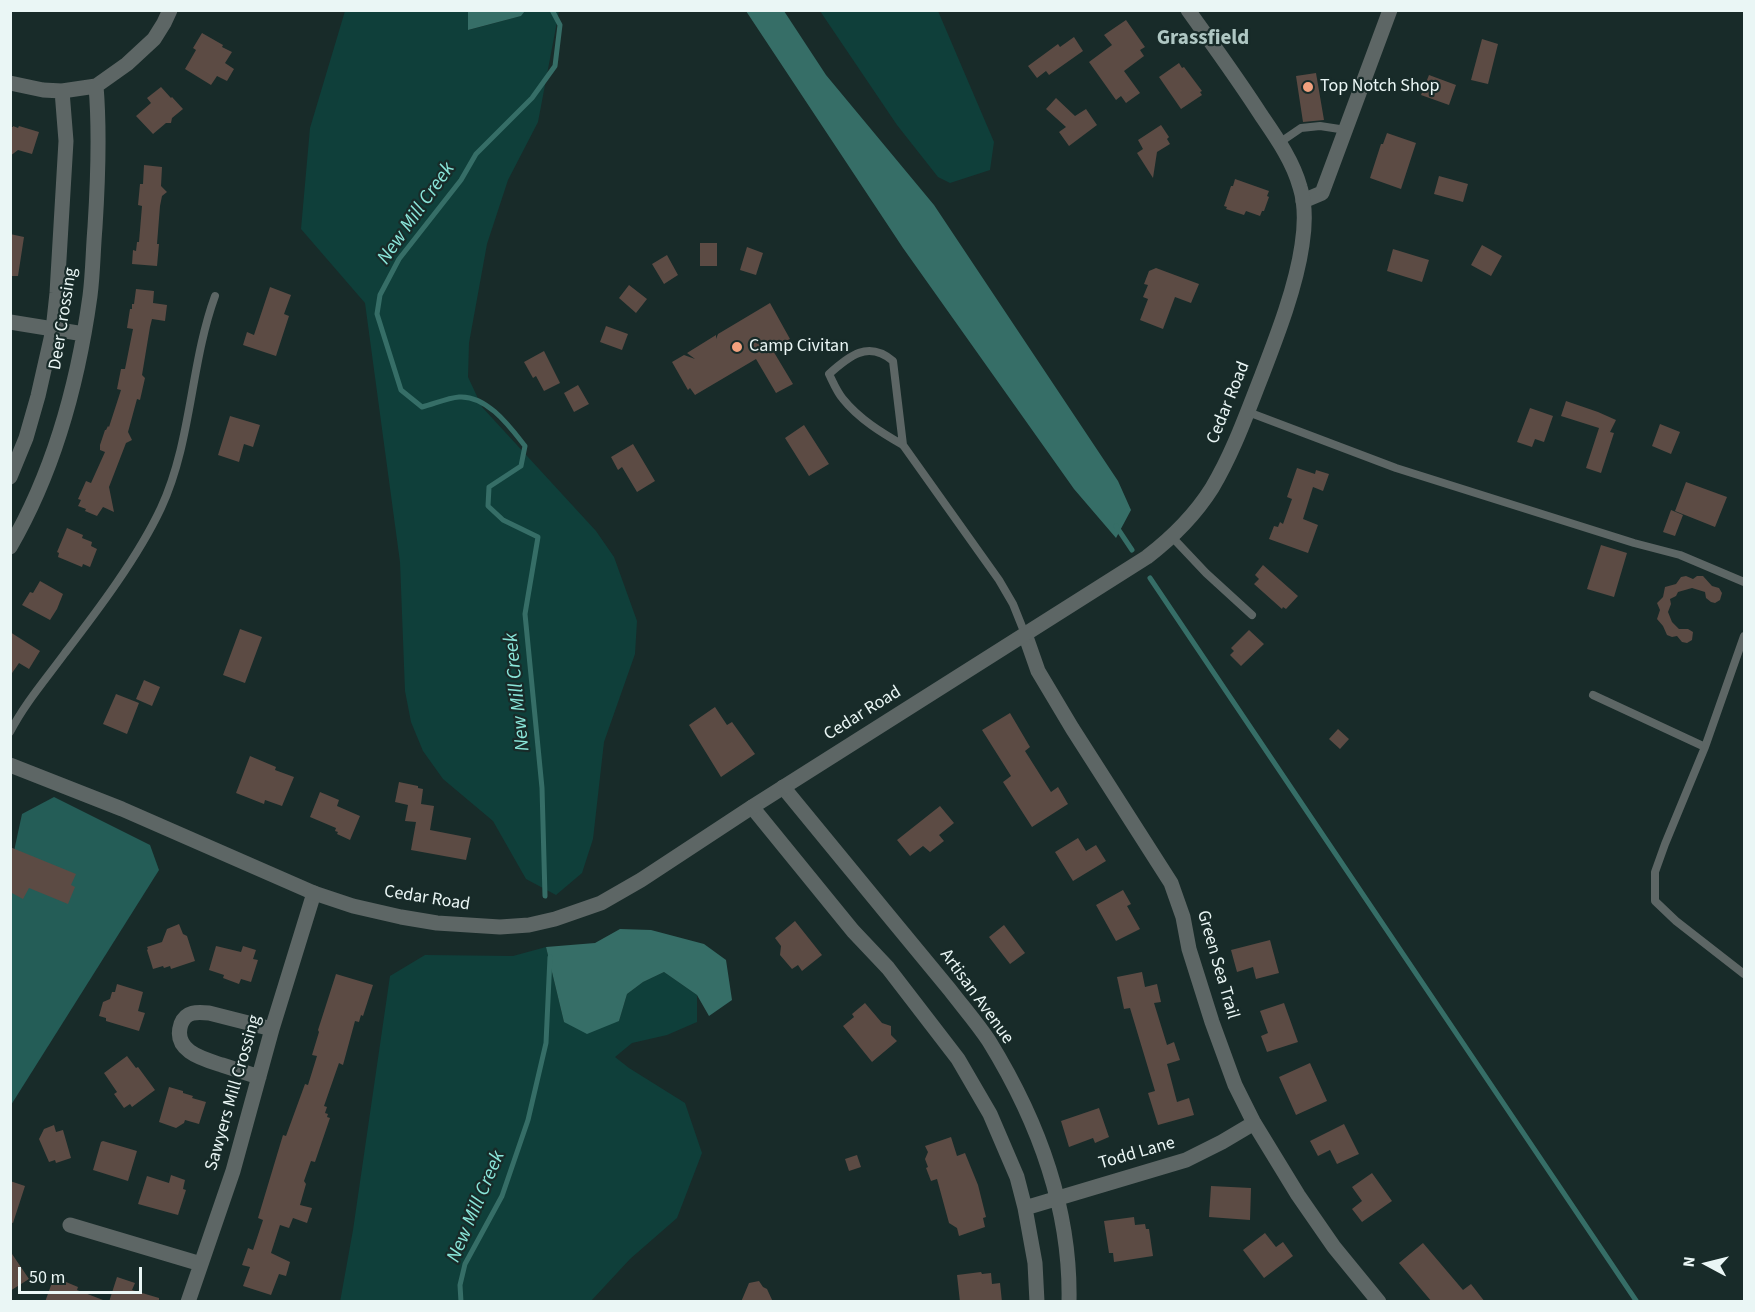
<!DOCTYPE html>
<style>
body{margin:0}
#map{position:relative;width:1755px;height:1312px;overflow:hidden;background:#182b29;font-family:"Source Sans 3",sans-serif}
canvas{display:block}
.frame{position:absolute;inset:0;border:12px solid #eaf6f5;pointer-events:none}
.north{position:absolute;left:1677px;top:1234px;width:60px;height:60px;-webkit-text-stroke:4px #182b29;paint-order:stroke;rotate:277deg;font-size:16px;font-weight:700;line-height:24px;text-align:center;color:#eaf6f5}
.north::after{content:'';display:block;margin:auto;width:21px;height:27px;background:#eaf6f5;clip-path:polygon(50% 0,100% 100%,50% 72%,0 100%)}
.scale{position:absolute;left:18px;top:1267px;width:124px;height:27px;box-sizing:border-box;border:3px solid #eaf6f5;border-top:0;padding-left:8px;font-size:18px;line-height:21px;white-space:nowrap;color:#eaf6f5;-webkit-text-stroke:4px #182b29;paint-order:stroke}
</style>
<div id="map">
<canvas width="1755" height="1312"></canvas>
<div class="frame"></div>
<div class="north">N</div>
<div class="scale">50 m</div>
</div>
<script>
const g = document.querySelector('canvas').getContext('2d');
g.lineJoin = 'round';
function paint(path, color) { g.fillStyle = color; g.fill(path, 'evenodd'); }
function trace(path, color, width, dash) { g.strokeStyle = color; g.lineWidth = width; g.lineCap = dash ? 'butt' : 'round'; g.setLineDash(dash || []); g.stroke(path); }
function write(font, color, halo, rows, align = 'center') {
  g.font = font + ' "Source Sans 3",sans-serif'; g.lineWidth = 4.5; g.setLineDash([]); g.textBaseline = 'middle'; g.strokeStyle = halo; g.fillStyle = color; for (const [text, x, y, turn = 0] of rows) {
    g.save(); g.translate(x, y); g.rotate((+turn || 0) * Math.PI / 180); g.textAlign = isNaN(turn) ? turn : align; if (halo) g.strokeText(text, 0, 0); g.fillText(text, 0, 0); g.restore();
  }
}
const green = new Path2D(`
 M345,11H468L469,30L521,16L525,11H559L538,122L508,180L487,244L469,343L468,377L482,407L596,531L614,557L637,621L635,654L604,742L593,839L582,873L556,895L526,879L493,821L443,779L423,751L411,722L405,691L400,562L365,303L301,229L310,128Z
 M820,11H938L994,142L990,170L950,183L938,177L897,125Z
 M546,947L564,1022L619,1021L627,994L643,982L664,972L697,995V1022L667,1035L632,1043L615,1057L629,1068L685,1103L702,1153L677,1218L630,1259L591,1301L340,1302L353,1230L390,976L425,955L513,956Z`);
const forest = new Path2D(`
 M54,797L150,845L159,870L11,1105V865L22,814Z`);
const water = new Path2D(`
 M468,11V10L525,11L521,16L468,30Z
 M746,11H784L826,75L934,205L1118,481L1131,510L1116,538L1074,489L903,248Z
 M620,929L651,930L704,944L726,960L732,1000L709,1016L697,995L664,972L643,982L627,994L619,1021L587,1034L564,1022L546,947L595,943Z`);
const stream = new Path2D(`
 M1116,526L1132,550
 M1150,578L1637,1302
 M545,896L542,788L525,614L538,537L503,520L488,506L489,487L521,466L525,446C510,427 487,395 459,397C447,398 434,404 422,407L401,390L377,314L380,295L399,259L461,180L476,154L532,98L555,66L560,25L552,10
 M461,1302L460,1285L465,1264L502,1196L528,1120L546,1043L550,957`);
const building = new Path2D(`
 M1126,20L1145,47L1140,50L1144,56L1124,71L1140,93L1126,103L1121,96L1116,100L1089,62L1112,45L1104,35Z
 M202,33L223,45L222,47L232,52L225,63L234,69L227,81L217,76L211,85L185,69L196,50L193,48Z
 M1074,37L1083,51L1049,75L1046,71L1037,78L1028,66L1058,44L1060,47Z
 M1482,39L1498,44L1488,84L1471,80Z
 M1179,63L1182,68L1184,67L1202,91L1200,92L1202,95L1181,109L1159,77Z
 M1316,73L1324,120L1303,122L1296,76Z
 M1429,75L1456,85L1449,105L1421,95Z
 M161,87L171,98L172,97L183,109L172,118L171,123H166L153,134L136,116L151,103L147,98Z
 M1056,98L1075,116L1086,109L1097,125L1069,146L1059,132L1066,127L1046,109Z
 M1161,125L1169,137L1167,139L1170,144L1157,152L1153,178L1137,153L1143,149L1138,140Z
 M13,126L18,128L19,126L39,132L32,154L18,150L10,156V127H13Z
 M1387,133L1416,143L1401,189L1370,178L1381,144H1383Z
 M144,165L162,167L161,186L167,192L162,196L160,206L157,244H159L157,266L132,264L133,250L136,251L137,242H139L142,206L138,205L140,184H143Z
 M1439,176L1468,184L1463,202L1434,194Z
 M1235,179L1269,191L1267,196L1269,197L1264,211H1262L1260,216L1246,211L1244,215L1226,209L1227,207L1224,206L1231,186H1233Z
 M10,234L24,237L18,276H10Z
 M700,243H717V266H700Z
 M1482,245L1502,256L1491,276L1471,265Z
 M747,247L763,253L756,275L740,270Z
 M1393,249L1429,260L1422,282L1387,271Z
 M667,255L678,275L664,284L652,264Z
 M1156,268L1199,284L1191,303L1175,297L1163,329L1140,320L1148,299L1143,297L1148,285L1144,284L1149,271Z
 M629,285L647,299L636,313L619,298Z
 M270,287L291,295L284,314L289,316L276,356L243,345L247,332L254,335Z
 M136,289L154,291L153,303L167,305L165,321L152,319L150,327L142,375L145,378L140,400L137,399L128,432L132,440L126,443L109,487L114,512L103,507L97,516L85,511L86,509L78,506L81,500L78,499L86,481L91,483L105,452L100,450V445L105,430H106L108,426L109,427L121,390L117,389L121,369H125L133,329L127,328L130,309H132V304H134Z
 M770,303L790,339L772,349L793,384L776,393L756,359L695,395L690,388L688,390L672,362L684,355L695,359L687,353L716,335V339L718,334Z
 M606,326L628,334L622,350L600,342Z
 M544,351L560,383L544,391L536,376L533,378L524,362Z
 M578,385L589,404L574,412L564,393Z
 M1566,401L1598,412L1616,420L1610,432L1614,433L1601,473L1586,468L1599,428L1561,416Z
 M1530,408L1553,416L1544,442L1535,439L1532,447L1517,442Z
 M230,416L260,425L253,447L244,444L239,462L218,455Z
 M1660,424L1680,432L1671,454L1652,446Z
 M804,425L829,464L809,476L785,438Z
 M633,444L655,481L637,492L622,467L618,470L611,457Z
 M1297,468L1315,474L1316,470L1329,474L1323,491L1313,487L1303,519L1318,525L1308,553L1269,539L1274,526L1278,527L1280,522L1283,524L1292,499L1287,497Z
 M1686,482L1727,497L1715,527L1675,511Z
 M1671,510L1683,515L1675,536L1663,532Z
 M67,528L83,535L82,538L92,542L91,546L97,549L90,567L83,564L82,567L58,557L59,553L57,552Z
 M1601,545L1627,553L1614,597L1587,589Z
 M1263,565L1298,596L1286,609L1283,607L1282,609L1254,584L1259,579L1255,575Z
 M1686,576L1693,579L1697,576H1703L1712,586L1719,588L1722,593L1720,600L1715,603L1711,602L1706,598L1705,592L1692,588L1678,592L1676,596L1670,599L1671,604L1668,612L1672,622L1679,629H1688L1693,632L1692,640L1687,643L1682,642L1677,636L1672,637L1667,635L1663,626L1657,619L1660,610L1657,603L1663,597L1665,587L1676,584L1681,577Z
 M40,581L63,594L57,609L50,620L22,605L30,592L33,593Z
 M240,629L262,637L245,683L223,675Z
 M1249,630L1264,644L1241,666L1230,655L1234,651L1231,648Z
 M10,632L40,651L29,669L19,663L10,676Z
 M144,680L160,687L152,706L136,699Z
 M116,694L139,703L127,734L103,724Z
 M715,707L727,725L732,722L755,754L721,777L689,725Z
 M1010,713L1030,747L1025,751L1051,792L1058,787L1068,804L1032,827L1003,782L1011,776L982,730Z
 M1338,729L1349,739L1340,749L1329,739Z
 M250,756L276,767L275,770L294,777L282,806L265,800L264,804L236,793Z
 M399,782L418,786V788L423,789L421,804L434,806L430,830L471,838L466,860L411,850L416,822L405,821L408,805L395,802Z
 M320,792L339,800L337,806L360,816L350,840L337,834L338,832L335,831L336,828L310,817Z
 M940,806L954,823L939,835L944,841L930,852L923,846L910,856L897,840Z
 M1078,838L1086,851L1096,845L1106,861L1073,881L1055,852Z
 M10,847L76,874L71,885L75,887L68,904L29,888L23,899L10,892Z
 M1123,890L1131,904L1127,906L1140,929L1116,941L1096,905Z
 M795,921L822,955L802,971L798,965L792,969L780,955L781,946L775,938Z
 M179,924L183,934L187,936L195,961L171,969L170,966L164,968L163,966L153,969L147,950L148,949L147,947L162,942L167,929Z
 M1004,925L1025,953L1010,964L989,937Z
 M1270,940L1279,973L1256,979L1253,967L1237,972L1231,950Z
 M216,946L241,952L243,946L256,950L253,959L258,960L251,982L241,979L239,984L223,978L224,975L209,970Z
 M1142,972L1145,987L1157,984L1161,1002L1154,1003L1167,1045L1174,1042L1180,1060L1167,1064L1177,1102L1189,1098L1194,1115L1158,1125L1148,1093L1155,1091L1130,1008L1124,1009L1117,977Z
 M336,974L373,985L363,1016L361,1015L359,1022L355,1021L343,1065L339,1063L324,1106L327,1107L325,1113L328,1114L327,1117L330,1118L315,1162L311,1161L304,1181L306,1184L300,1205L312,1208L307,1223L293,1218L289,1228L280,1225L271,1253L290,1262L286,1276L279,1274L271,1295L243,1286L250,1267L242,1265L248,1248L253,1250L263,1220L258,1218L283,1135L286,1136L305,1084L308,1085L317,1056L312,1055L319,1032L318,1030Z
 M117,984L143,992L138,1011L145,1013L139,1031L106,1021V1018L99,1016L103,1002L110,999L112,992H115Z
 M865,1003L882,1023L891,1026V1035L897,1041L872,1062L843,1026L854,1017L852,1014Z
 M1284,1003L1298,1042L1267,1052L1261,1036L1268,1033L1260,1011Z
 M127,1056L136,1068L138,1067L155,1090L132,1107L130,1104L124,1108L114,1094L117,1092L104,1073Z
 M1310,1063L1327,1101L1296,1115L1279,1077Z
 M169,1087L183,1091V1093L193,1096L192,1098L206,1102L199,1124L185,1120L184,1123L176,1128L159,1122Z
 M1099,1108L1109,1137L1095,1143L1093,1138L1069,1147L1061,1121Z
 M1344,1124L1359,1154L1337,1164L1330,1150L1318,1156L1310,1141Z
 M54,1125L56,1132L63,1130L71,1158L56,1163L55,1160L49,1162L39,1139L44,1129Z
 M951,1137L957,1156L965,1153L978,1185L986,1217L983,1218L985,1227L959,1236L957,1228L949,1223L937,1179L931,1181L926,1168L928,1167L925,1159L928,1152L925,1146Z
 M103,1141L137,1151L128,1181L93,1170L101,1142Z
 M857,1155L861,1167L849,1171L845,1159Z
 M1372,1173L1392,1201L1362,1222L1352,1209L1362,1201L1352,1187Z
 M171,1175L185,1180L183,1189L186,1190L178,1215L138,1204L147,1176L169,1183Z
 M10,1181L25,1186L13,1223L10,1222Z
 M1211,1186L1251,1188L1250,1220L1209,1217Z
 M1134,1217L1135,1225L1145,1224L1146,1229H1149L1153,1256L1114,1262L1113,1253H1109L1104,1221Z
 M1265,1233L1276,1247L1283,1242L1293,1256L1264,1278L1243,1250Z
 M1423,1243L1463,1290L1471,1284L1485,1302H1432L1399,1263Z
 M10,1251L29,1279L10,1291Z
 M981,1272L982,1274L991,1273L992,1284L1000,1283L1002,1302H960L957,1275Z
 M54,1277L78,1287L77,1290L103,1300L102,1302H45Z
 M117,1277L135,1283L132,1290L159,1298V1302H109Z
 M759,1281L763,1287L767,1289L773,1302H741L749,1283Z`);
const service = new Path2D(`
 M1279,143L1301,128L1320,126L1346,130
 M1248,412L1396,468L1634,543L1680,555L1744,582
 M903,445L893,361C868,340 849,356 829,374C833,382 837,392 843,399C859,419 882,433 903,445L999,580L1013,604L1025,634
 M1172,537L1206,573L1252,615
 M1744,636L1705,747L1665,844L1655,872V901L1676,921L1744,974
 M1593,695L1705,747
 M10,732C25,703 46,679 65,653C98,610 138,557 161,508C192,441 190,365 215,296`);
const minor = new Path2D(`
 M10,83L43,90L62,91L96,86L127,64L154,39L164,23L170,10
 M1303,201L1322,193L1390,10
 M10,322L84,334
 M10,477L26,438L38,396L53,330L57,293L66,141L62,91
 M10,547C54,471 78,383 90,296C93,273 93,250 95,227C98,180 100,133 96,86
 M1025,634L1038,671L1072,728L1171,883L1183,917L1189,949L1212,1022L1235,1085L1254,1123L1298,1195L1334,1247L1379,1302
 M783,787C817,828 850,869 884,910C906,937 928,963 950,990C963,1007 977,1023 989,1041C1037,1119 1071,1209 1069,1302
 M752,807L853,931L888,968L958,1059L990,1114L1017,1177L1025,1208L1035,1263L1037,1302
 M259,1077C247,1073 234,1069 222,1065C203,1059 172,1051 181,1024C186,1011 197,1012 209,1013L272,1029
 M1025,1208L1186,1160L1222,1142L1254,1123
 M70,1225L201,1264
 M188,1302L233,1171L272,1029L314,893`);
const tertiary = new Path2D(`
 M10,765L122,809L314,893L353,906L401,917L437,923L500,927L529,925L555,919L601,903L641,880L752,807L1147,557C1173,537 1195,515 1212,488C1233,453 1247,413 1262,375C1277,336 1296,287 1302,245C1305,226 1306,206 1300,187C1293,161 1276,137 1261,115C1238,79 1213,45 1188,10`);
const markers = [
 [1308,87,6,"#f1a17e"],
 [737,347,6,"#f1a17e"]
];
const poiNames = [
 ["Top Notch Shop",1320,87],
 ["Camp Civitan",749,347]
];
const streetNames = [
 ["Deer Crossing",64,319,-81],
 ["Cedar Road",1229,403,-68],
 ["Cedar Road",863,714,-32],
 ["Cedar Road",427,899,9],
 ["Green Sea Trail",1217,965,74],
 ["Artisan Avenue",976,997,54],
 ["Sawyers Mill Crossing",234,1093,-74],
 ["Todd Lane",1137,1154,-16]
];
const waterNames = [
 ["New Mill Creek",417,214,-55],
 ["New Mill Creek",518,692,-96],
 ["New Mill Creek",477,1207,-67]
];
const quarterNames = [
 ["Grassfield",1203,39]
];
paint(green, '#0f3f3a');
paint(forest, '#245d57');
paint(water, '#366e67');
trace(stream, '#366e67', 5);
paint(building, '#5c4b44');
trace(service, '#5d6665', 8);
trace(minor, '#5d6665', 15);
trace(tertiary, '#5d6665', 15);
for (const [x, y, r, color] of markers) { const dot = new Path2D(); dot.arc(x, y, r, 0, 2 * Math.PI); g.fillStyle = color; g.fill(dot); trace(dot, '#182b29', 2); }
write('18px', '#eaf6f5', '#182b29', poiNames, 'left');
write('18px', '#eaf6f5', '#182b29', streetNames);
write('italic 20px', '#8ae6da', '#182b29', waterNames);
write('bold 21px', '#afc7c3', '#182b29', quarterNames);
</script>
